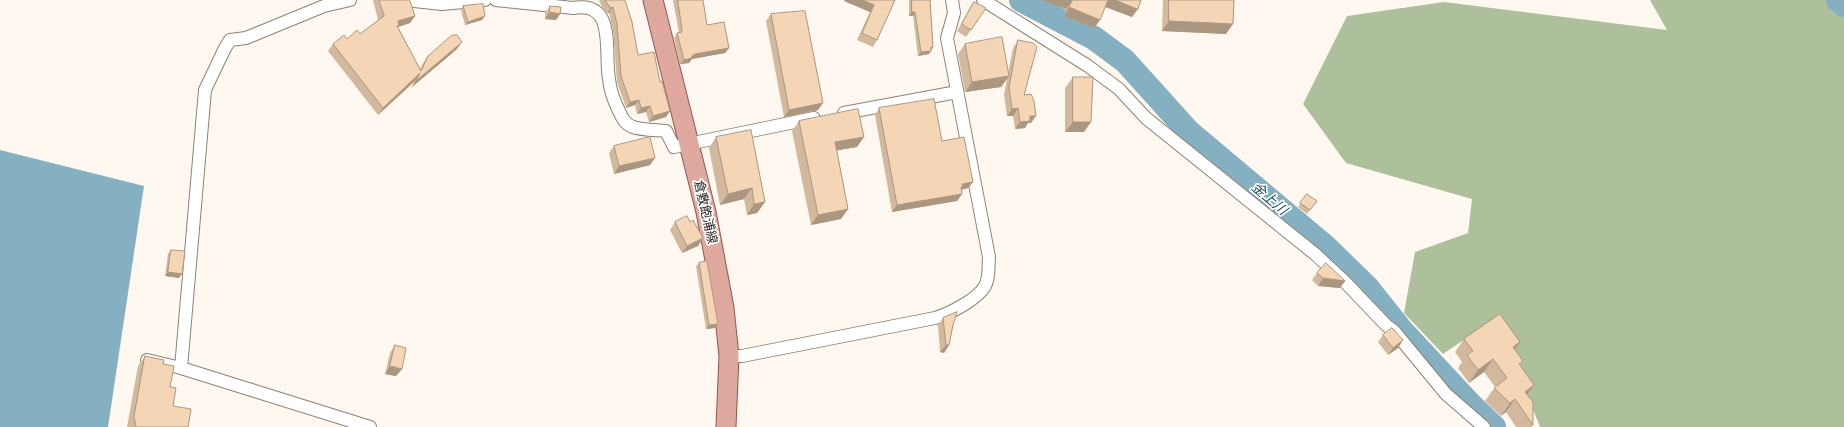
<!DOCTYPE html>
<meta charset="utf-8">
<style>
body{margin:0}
canvas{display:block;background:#fef8f1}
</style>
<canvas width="1844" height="427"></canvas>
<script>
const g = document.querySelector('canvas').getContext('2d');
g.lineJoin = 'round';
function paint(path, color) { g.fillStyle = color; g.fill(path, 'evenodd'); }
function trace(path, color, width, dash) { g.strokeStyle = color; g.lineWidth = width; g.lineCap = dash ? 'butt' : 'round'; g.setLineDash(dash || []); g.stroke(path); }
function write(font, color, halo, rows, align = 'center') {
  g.font = font + ' "Fira Sans Condensed","Noto Sans JP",sans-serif'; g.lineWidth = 3.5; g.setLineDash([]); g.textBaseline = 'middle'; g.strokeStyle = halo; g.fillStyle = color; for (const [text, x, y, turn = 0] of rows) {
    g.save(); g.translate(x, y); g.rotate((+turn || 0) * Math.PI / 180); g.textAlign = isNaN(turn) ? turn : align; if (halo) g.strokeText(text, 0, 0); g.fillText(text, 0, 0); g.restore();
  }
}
const forest = new Path2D(`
 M1650,0H1844V427H1540L1516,367L1493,320L1443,354L1404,313L1415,252L1468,233L1472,199L1346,163L1303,104L1347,16L1444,2L1667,30Z`);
const water = new Path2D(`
 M0,150L144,186L108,427H0Z`);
const river = new Path2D(`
 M1021,0L1094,38L1125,61L1189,132L1327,248L1367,287L1402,331L1470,404L1494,427
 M1838,0L1844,5`);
const street = new Path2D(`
 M405,0L442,4L485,0
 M496,0L573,8C617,0 604,52 609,79C610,90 614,101 619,111C622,118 625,124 633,127C642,130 656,130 666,131L674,147L814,118
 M983,0L1088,66L1119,89L1146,118L1315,254L1346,283L1386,325L1394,331L1446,394L1484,427
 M844,113L957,92
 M729,356H742L935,318C949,314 978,299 985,286C990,277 988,266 989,257L947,38L954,13L952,0
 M147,360L181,368L370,427
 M181,368L205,90L225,48L230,40L246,38L324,6L350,0`);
const primary = new Path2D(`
 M653,0L706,212L724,308L729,356L726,427`);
const wall = new Path2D(`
 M373,0H409L415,16L410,23L398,27L420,69L423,63L428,56L457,49L411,88L415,81L378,115L328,51L333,44L360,34L378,20Z
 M599,0H625L638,55L660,82L670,111L666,117L649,122L646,112L637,114L635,105L626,108L617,82L613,30L609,13H607L602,7Z
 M673,0H703L707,25L729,48L725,53L692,59L689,63L680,64L674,38L677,33H679Z
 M845,0H895L877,40L873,47L857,40L870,12L844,1Z
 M909,0H930L933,47L929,54L918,56L913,16H909Z
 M1042,0H1141L1132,17L1105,7L1100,20L1094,28L1064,16L1066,9Z
 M1163,0H1234L1226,34L1162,31Z
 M974,2L986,8L966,37L957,31L970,9Z
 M463,6L482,20L465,25L461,10Z
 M550,6L560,14L556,20L545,19V13Z
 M771,14L823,103L818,110L784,117L766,21Z
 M1018,40L1024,95L1031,123H1028L1025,128L1015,129L1013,116H1007L1004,95L1007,79L1001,87L965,92L958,54L965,44L1008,73L1013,48Z
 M1073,77L1084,132H1065V88Z
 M879,108L942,141L973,182L968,188L961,190L962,194L957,201L892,212L875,115Z
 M799,121L857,147L837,150L848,209L841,219L811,225L792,131Z
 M716,137L765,202L757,213L747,215L744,199L720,205L709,148Z
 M614,146L650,165L614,174L609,153Z
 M1307,194L1314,205L1307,214L1298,207Z
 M675,222H690L703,238L698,246L682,253L670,230Z
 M171,250L179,278L165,276L168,254Z
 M699,263L715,328L706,329L696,266Z
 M1317,273L1345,281L1340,288L1318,286L1312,280Z
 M943,318L953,325L949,345L944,353L940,352L938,325Z
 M1383,335L1403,340L1398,348L1388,355L1378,342Z
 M1464,339L1520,342L1515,349L1523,361L1520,366L1534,385L1528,395L1533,425L1532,427H1516L1506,412L1501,416L1485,401L1495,387L1484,372L1469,383L1458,368L1462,362L1455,352Z
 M395,345L402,369L396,376L385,374L390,353Z
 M145,356L163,364L173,406L188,427H127L138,366Z`);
const shadedWall = new Path2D(`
 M845,0H862L874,5L870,12L844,1Z
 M1042,0H1070L1072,1L1066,9Z
 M1107,0H1115L1138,9L1132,17L1103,6Z
 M613,7L609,13H607L611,8Z
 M1069,7L1100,20L1094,28L1064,16Z
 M550,12L560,14L556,20L545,19Z
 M912,12H915L913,16H909Z
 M415,16L410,23L398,27L394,32L398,21Z
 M485,16L482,20L465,25L468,22Z
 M1169,21L1233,24L1226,34L1162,31Z
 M462,42L457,49L411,88L416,81Z
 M931,47H933L929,54L918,56L921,52Z
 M729,48L725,53L692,59L689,63L680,64L684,60L695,54Z
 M420,73L415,81L378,115L383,108Z
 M1009,76L1001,87L965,92L972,82Z
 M639,100L635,105L626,108L630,102Z
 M823,103L818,110L784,117L789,110Z
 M650,106L646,112L637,114L641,108Z
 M1018,108L1013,116H1007L1012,109Z
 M670,111L666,117L649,122L653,116Z
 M1030,116H1036L1031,123H1028L1025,128L1015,129L1020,122Z
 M1073,122H1091L1084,132H1065Z
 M864,137L857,147L828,152L835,142Z
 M655,158L650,165L614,174L619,166Z
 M973,182L968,188L960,190L958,193L962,184Z
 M752,188L744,199L720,205L728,194Z
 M962,194L957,201L892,212L897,205Z
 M765,202L757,213L747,215L754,204Z
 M848,209L841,219L811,225L818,215Z
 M703,238L698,246L682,253L687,246Z
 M168,272L182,274L179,278L165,276Z
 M1323,278L1345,281L1340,288L1318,286Z
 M718,324L715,328L706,329L709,325Z
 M1403,340L1398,348L1388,355L1393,348Z
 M1520,342L1511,355L1513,347Z
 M946,345H949L944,353L940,352Z
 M1493,359L1484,372L1469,383L1478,370Z
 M390,366L402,369L396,376L385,374Z
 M1534,385L1525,398V392Z
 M1515,399L1506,412L1501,416L1510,403Z`);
const building = new Path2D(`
 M379,0H409L410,1L415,16L398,21L399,25L397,26L421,71L428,56L452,35H457L462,42L416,81L420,73L383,108L333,44L344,35L347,39L357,30L360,34L384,16Z
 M605,0H625L632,22L638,55L654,52L660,82L662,81L670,111L653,116L650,106L641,108L639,100L630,102L621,76L617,24L613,7L611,8Z
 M678,0H703L707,25L724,22L729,48L695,54L692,56V58L684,60L677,33L682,32V30Z
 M862,0H895L877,40L862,33L874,5Z
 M912,0H930L933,47H931V51L921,52L915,12H912Z
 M1070,0H1108L1100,20L1069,7L1072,1Z
 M1115,0H1141L1138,9Z
 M1169,0H1234L1233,24L1169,21Z
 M974,2L986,8L971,30L962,24Z
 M483,4L485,16L468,22L463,6Z
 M550,6L561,7L560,14L550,12Z
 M805,11L823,103L789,110L771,14Z
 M1002,37L1009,76L972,82L965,44Z
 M1018,40L1033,43L1037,47L1024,95L1031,94L1034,101L1036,116H1030V121L1020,122L1018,108L1012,109L1009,88Z
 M1073,77H1093L1091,122H1073Z
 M934,99L942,141L964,137L973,182L962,184L963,186L961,187L962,194L897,205L879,108Z
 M858,109L864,137L835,142L848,209L818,215L799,121Z
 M751,130L765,202L754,204L752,188L728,194L716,137Z
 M650,137L655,158L619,166L614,146Z
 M1307,194L1317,201L1310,210L1300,203Z
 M687,216L690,222L693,220L703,238L687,246L675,222Z
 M171,250L185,251L182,274L168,272Z
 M707,261L718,324L709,325L699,263Z
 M1326,263L1345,281L1323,278L1317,273Z
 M957,312L953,325L949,345H946L943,318Z
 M1500,314L1520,342L1513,347L1523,361L1519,364L1534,385L1525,392L1533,402V425L1515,399L1510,403L1494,388L1507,378L1493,359L1478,370L1467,355L1473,351L1464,339Z
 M1392,328L1403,340L1393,348L1383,335Z
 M395,345L406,348L402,369L390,366Z
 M145,356L164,360L163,364L174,366L170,387L176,388L173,406L191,409L188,427H136L134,417Z`);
const streetNames = [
 ["倉敷飽浦線",705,212,77]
];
const waterNames = [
 ["金上川",1269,199,40]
];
paint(forest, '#aec09b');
paint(water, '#84b0c2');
trace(river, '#84b0c2', 24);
trace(street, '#8e8172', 14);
trace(primary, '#925549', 21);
trace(street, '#fff', 12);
trace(primary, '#dfa9a0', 19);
paint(wall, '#d2b89d');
paint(shadedWall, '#ab967f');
paint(building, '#f4d6b6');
trace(building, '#ab967f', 1);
write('13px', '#2a241e', '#fff', streetNames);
write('italic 14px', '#144f63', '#fff', waterNames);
</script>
